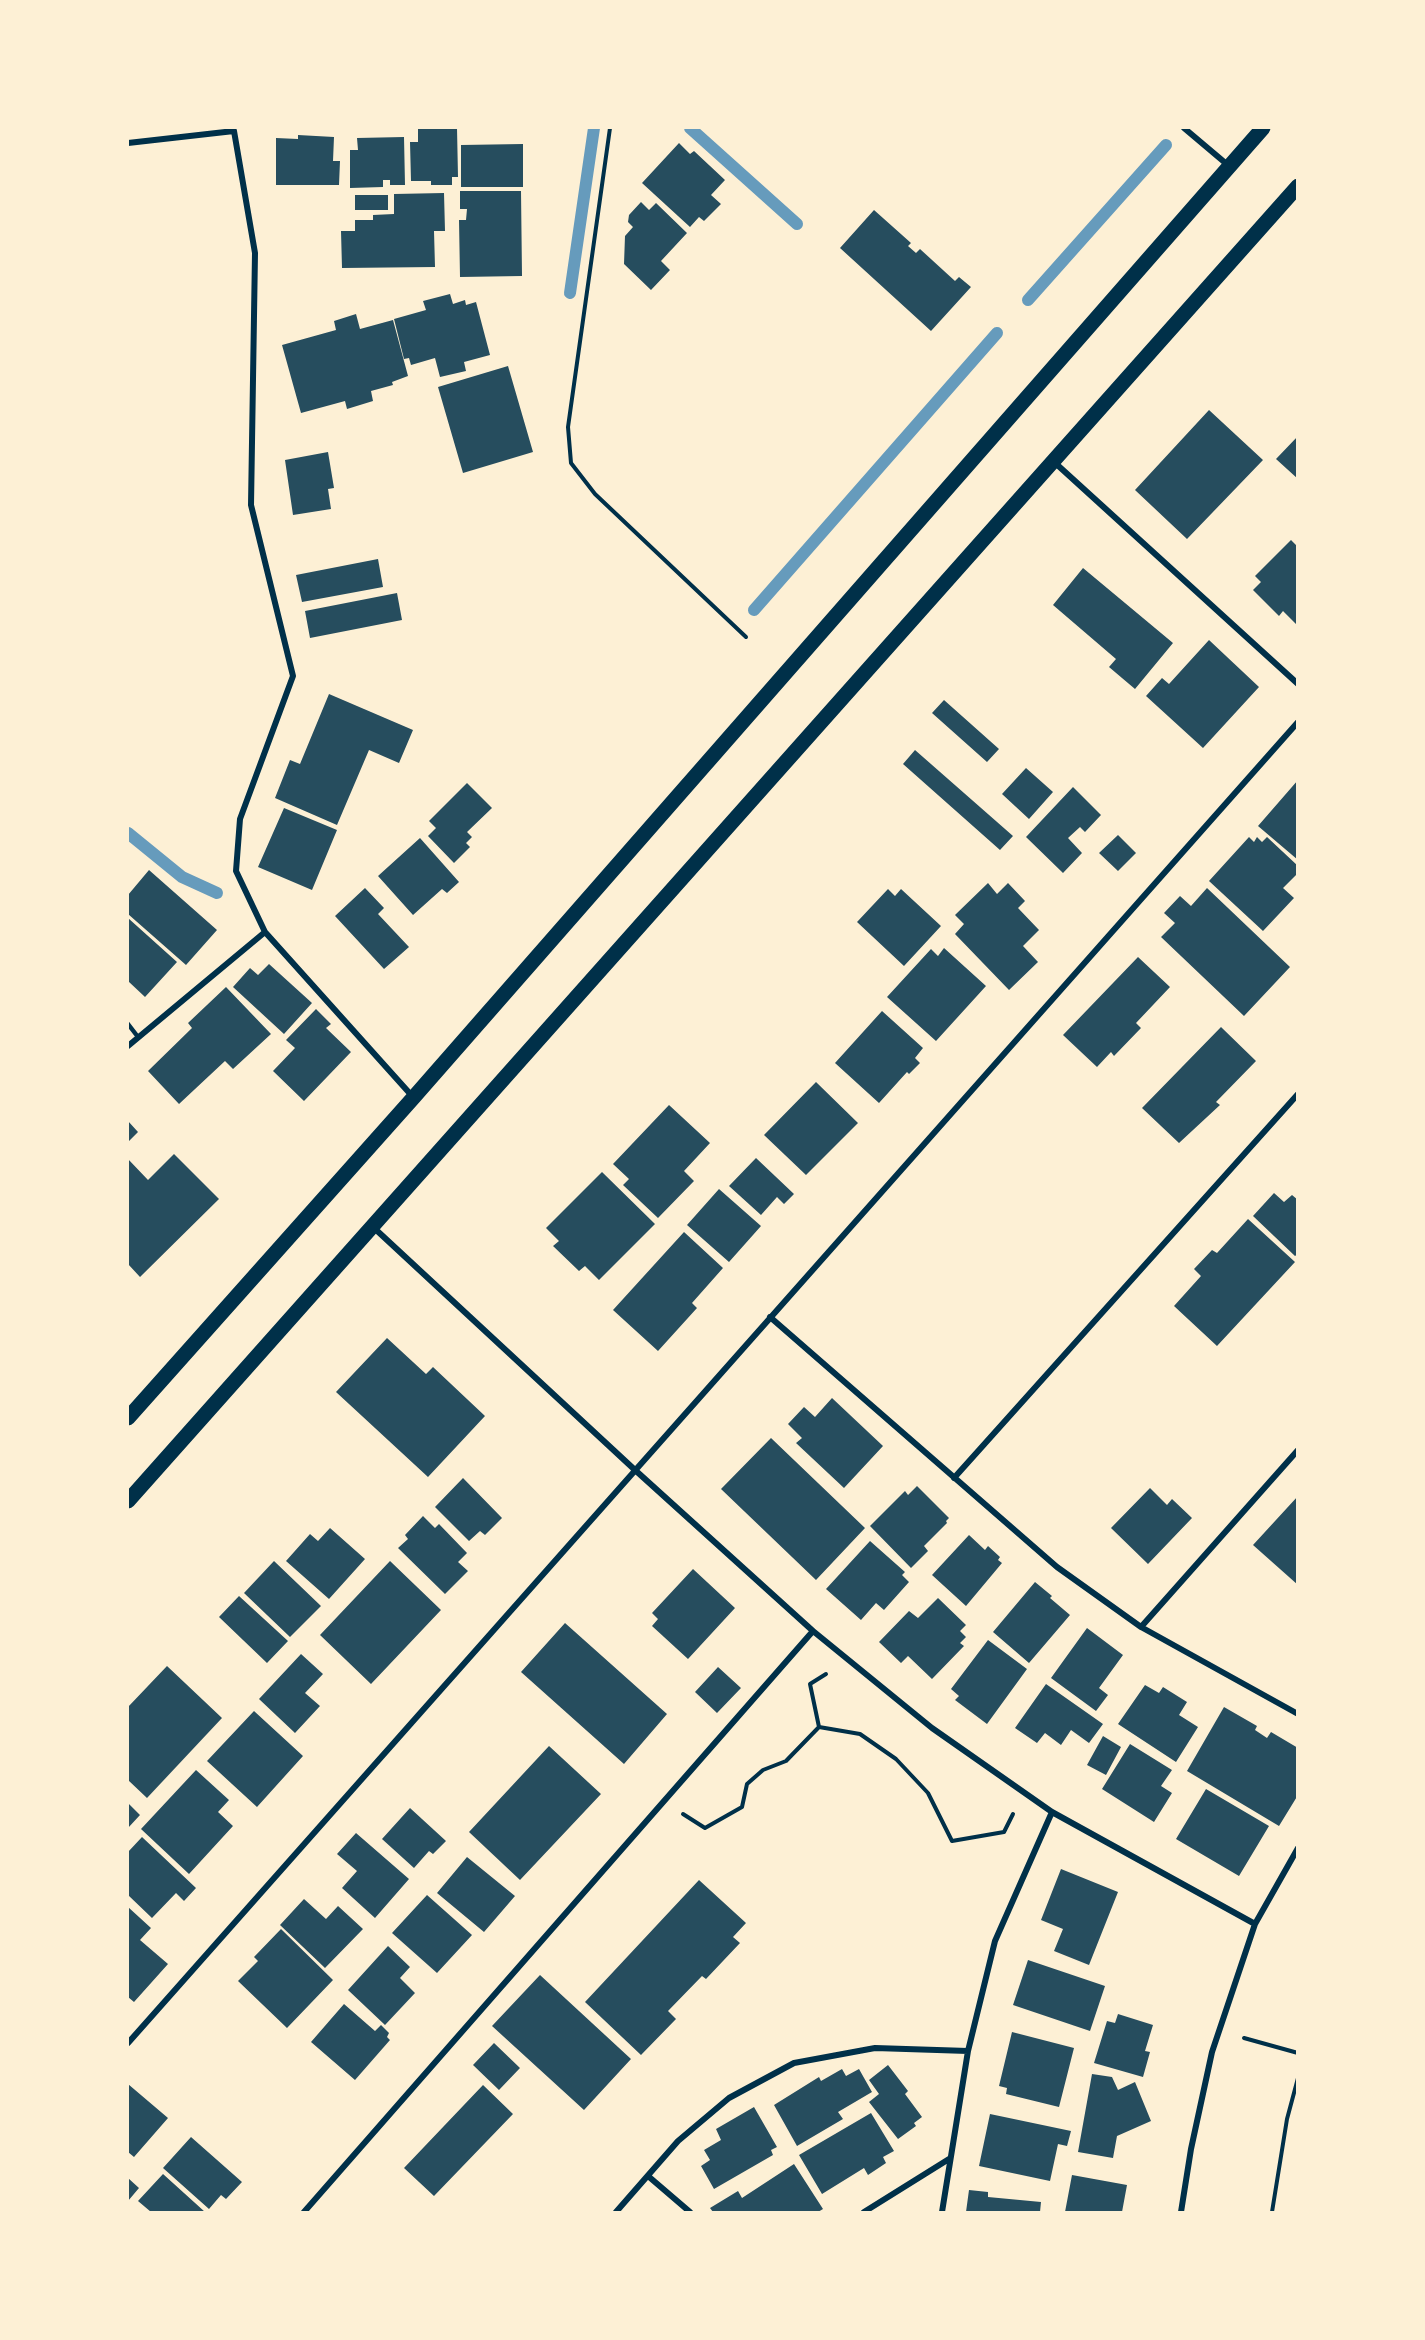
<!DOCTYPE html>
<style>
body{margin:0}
#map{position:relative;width:1425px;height:2340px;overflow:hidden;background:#fdf0d5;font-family:Karla,sans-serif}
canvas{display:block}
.frame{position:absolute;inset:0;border:129px solid #fdf0d5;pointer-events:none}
</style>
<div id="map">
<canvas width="1425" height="2340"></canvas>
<div class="frame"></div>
</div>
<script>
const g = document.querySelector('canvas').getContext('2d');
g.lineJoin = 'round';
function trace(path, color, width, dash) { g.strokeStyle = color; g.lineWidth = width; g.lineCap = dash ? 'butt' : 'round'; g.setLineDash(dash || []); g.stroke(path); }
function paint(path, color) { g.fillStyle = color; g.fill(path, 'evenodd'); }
const stream = new Path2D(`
 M690,128L797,224
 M570,293L594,128
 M1028,300L1166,145
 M754,610L997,333
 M128,833L182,877L217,893`);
const building = new Path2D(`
 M433,128H457L458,177H452V185H431V181H411L410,142H418V129H433Z
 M298,135L334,137L333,161H340L339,185H276V138L298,139Z
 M404,137L405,185H390V180H383V187L350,188V150H358L357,138Z
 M679,143L690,154L694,151L725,180L711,195L721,204L704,221L699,217L690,227L642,183Z
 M523,144V187H461V145Z
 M460,191H521L522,276L460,277L459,220H466L467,209H460Z
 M444,193L445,231H434L435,267L342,268L341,231H355V220H373V215L394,214V194Z
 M355,195H388V210H355Z
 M641,202L649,210L656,203L687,233L661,261L670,270L651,290L624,264L625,236L633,227L628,222L629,215Z
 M874,210L911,243L908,246L916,253L920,249L955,281L959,277L971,287L931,331L840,248Z
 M450,294L453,304L465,300L466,305L476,302L490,355L464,362L466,371L440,377L435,358L411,365L409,358L404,359L394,319L426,310L423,301Z
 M356,314L360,329L393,320L408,376L392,382L393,385L371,391L373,401L347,409L345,401L301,413L282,345L336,330L334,321Z
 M508,366L533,452L463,473L438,387Z
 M1209,410L1263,460L1187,539L1135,490Z
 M1298,436V479L1276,459Z
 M328,452L334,488L328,489L331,509L293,515L285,460Z
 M1291,540L1298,547V626L1283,611L1279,616L1253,590L1261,582L1255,576Z
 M378,559L383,587L302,602L296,575Z
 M1083,568L1173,643L1135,689L1109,667L1116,659L1053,605Z
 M397,593L402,620L310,638L305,611Z
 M1209,640L1259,687L1203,748L1146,696L1162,678L1169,684Z
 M329,694L413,730L399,763L369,750L337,825L275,798L290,760L300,764Z
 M944,700L999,749L987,762L932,713Z
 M915,750L1013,836L1000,850L903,764Z
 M1026,768L1053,792L1029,819L1002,794Z
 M1298,780V860L1258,826Z
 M467,783L492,808L467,832L472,837L466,843L470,847L454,863L428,836L436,828L429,821Z
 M1073,787L1101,815L1085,832L1080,827L1068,838L1082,853L1063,873L1026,837Z
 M284,808L337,830L312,890L258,867Z
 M1118,835L1136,853L1118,871L1099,853Z
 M1249,837L1254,842L1257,837L1262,842L1267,837L1298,866V873L1283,888L1294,898L1263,931L1209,881Z
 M420,838L459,882L447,893L442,889L413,915L378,876Z
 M149,870L217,930L186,965L128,914V895Z
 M988,883L997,894L1008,883L1025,901L1018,908L1039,930L1023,946L1038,962L1009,990L955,934L964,924L955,915Z
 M365,888L384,908L378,914L409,947L384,969L335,916Z
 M1207,888L1290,967L1244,1016L1161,937L1175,923L1164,913L1180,896L1191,906Z
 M888,889L895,896L901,889L941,926L904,966L857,922Z
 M128,918L177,962L145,997L128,981Z
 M944,948L986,986L936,1041L887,997L931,949L938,956Z
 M1138,957L1170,987L1136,1023L1141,1028L1114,1056L1111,1052L1097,1067L1063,1035Z
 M269,964L312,1003L284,1034L233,987L250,968L258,975Z
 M226,987L271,1034L233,1069L225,1061L179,1104L148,1071L192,1028L188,1023Z
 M316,1009L331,1024L326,1028L351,1052L304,1101L273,1071L295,1048L286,1040Z
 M882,1011L923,1048L915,1058L920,1063L909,1074L907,1072L879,1103L835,1063Z
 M1221,1027L1256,1061L1216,1102L1220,1105L1179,1143L1142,1108Z
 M816,1082L858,1123L806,1175L764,1135Z
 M669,1105L710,1143L684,1171L694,1181L658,1218L623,1185L629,1179L613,1164Z
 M128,1121L138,1132L128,1142Z
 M174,1154L219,1199L140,1277L128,1264V1159L148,1180Z
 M756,1158L794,1194L784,1204L777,1197L761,1215L729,1186Z
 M602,1172L655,1224L599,1280L585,1266L579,1271L553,1246L559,1241L546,1228Z
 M719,1189L761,1226L729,1262L687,1225Z
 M1274,1193L1284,1202L1292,1195L1298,1200V1254L1295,1256L1253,1216Z
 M1248,1219L1295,1262L1217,1346L1174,1306L1201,1276L1194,1269L1212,1250L1217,1253Z
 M684,1232L723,1268L692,1303L697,1308L658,1351L613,1310Z
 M387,1338L426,1374L433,1367L485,1416L428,1477L336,1392Z
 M832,1398L883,1446L844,1488L796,1443L802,1438L788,1424L804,1407L815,1417Z
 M771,1438L865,1528L816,1580L721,1489Z
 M463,1478L502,1518L485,1535L480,1531L469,1541L435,1507Z
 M917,1486L949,1518L946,1521L947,1523L924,1546L928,1551L911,1568L870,1526L905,1491L908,1495Z
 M1150,1488L1167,1505L1172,1499L1192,1518L1148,1564L1111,1528Z
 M1298,1496V1585L1253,1545Z
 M423,1516L435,1528L439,1524L467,1553L458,1562L468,1571L445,1594L398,1548L408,1539L405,1535Z
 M330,1528L365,1559L329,1599L286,1561L310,1534L318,1541Z
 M969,1535L985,1550L988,1546L1000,1557L998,1560L1002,1563L966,1606L932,1575Z
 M870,1541L905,1572L902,1575L909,1582L884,1610L876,1603L861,1620L826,1589Z
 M274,1561L321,1606L290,1637L244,1593Z
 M390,1561L441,1610L371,1684L320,1635Z
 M693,1569L735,1608L688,1659L652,1626L658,1619L652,1613Z
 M1035,1582L1052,1596L1050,1598L1070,1615L1029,1663L993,1632Z
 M239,1596L288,1641L267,1663L219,1617Z
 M938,1598L966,1625L960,1631L966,1637L960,1643L964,1646L932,1679L908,1656L901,1663L879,1642L909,1611L918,1618Z
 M565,1623L667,1714L624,1764L521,1672Z
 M1087,1628L1123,1655L1099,1688L1108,1695L1096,1711L1051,1678Z
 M988,1640L1027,1669L987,1724L955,1700L959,1696L951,1689Z
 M301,1654L323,1674L305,1693L320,1706L295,1733L259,1699Z
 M167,1666L222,1718L147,1798L128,1780V1707Z
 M718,1667L741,1688L717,1713L695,1692Z
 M1046,1684L1103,1724L1089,1743L1071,1730L1061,1745L1045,1733L1037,1743L1015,1728Z
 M1145,1685L1159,1693L1163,1687L1187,1702L1179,1715L1198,1727L1176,1762L1118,1724Z
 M1224,1707L1257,1726L1255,1730L1267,1738L1271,1732L1298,1748V1795L1279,1826L1187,1771Z
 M254,1711L303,1756L257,1807L207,1761Z
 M1103,1736L1121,1747L1106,1775L1087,1765Z
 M1130,1744L1172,1770L1161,1786L1172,1793L1154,1822L1102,1789Z
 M549,1746L601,1794L520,1880L469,1832Z
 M196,1770L229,1800L218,1812L233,1826L189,1874L141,1829Z
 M1206,1789L1269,1826L1239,1876L1176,1839Z
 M128,1803L140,1815L128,1828Z
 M410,1808L446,1841L433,1854L429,1851L414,1868L382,1839Z
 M356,1833L409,1879L375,1918L342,1888L357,1871L337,1854Z
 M142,1837L196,1888L184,1901L176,1893L152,1918L128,1895V1852Z
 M467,1857L515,1896L484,1932L437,1893Z
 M1061,1869L1118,1892L1089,1965L1054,1951L1063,1929L1041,1920Z
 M699,1880L746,1923L733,1937L740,1943L706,1979L702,1976L668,2011L676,2019L641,2055L585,2002Z
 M427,1895L472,1935L437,1973L392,1933Z
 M304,1899L326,1919L338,1906L363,1929L325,1968L280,1925Z
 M128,1907L151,1928L140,1940L168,1964L134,2002L128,1997Z
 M281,1929L333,1980L287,2028L238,1981L258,1961L254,1957Z
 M388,1946L410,1967L400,1978L415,1993L385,2025L348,1990Z
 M1028,1960L1105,1986L1090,2031L1013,2005Z
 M540,1975L631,2059L584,2110L492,2026Z
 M344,2004L375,2031L381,2025L389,2033L387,2037L390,2040L355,2080L311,2042Z
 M1118,2014L1153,2025L1145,2051L1150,2052L1143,2077L1094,2063L1107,2021L1115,2023Z
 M1012,2032L1074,2048L1059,2107L1006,2094L1007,2088L999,2086Z
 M494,2043L520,2068L499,2090L473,2065Z
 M888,2065L908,2091L905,2094L922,2117L914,2123L916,2126L898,2139L869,2102L879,2094L869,2080Z
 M842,2069L846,2076L859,2069L872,2092L838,2112L843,2119L797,2146L774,2105L819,2077L821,2081Z
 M1092,2074L1112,2077L1118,2090L1135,2082L1151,2121L1117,2136L1113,2158L1078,2152Z
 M128,2084L168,2118L134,2157L128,2152Z
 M483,2085L513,2114L434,2196L404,2168Z
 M754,2107L777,2147L771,2150L773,2155L714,2189L701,2166L710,2160L704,2150L721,2140L716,2129Z
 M871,2113L894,2151L883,2157L886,2163L868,2175L864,2168L822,2194L799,2155Z
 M990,2114L1071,2131L1067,2146L1058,2144L1050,2181L979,2166Z
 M191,2137L242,2182L226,2199L221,2195L209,2209L163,2168Z
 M794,2164L823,2209L818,2212H713L710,2208L738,2191L742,2198Z
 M163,2174L205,2212H151L138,2201Z
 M1072,2175L1127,2185L1122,2212H1065Z
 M128,2178L139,2188L128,2201Z
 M969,2190L988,2192V2197L1041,2202L1040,2212H966Z`);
const path = new Path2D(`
 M610,128L568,427L571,463L595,494L746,637
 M819,1727L860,1734L896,1759L928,1793L952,1841L1004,1832L1013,1814
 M683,1814L705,1828L742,1807L747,1784L763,1770L786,1761L819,1727L810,1684L826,1674
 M1244,2038L1298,2053
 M1272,2212L1287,2119L1298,2078`);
const service = new Path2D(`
 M128,1024L138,1037`);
const minor = new Path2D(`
 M1184,128L1229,166
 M234,131L255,253L251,505L293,676L240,819L236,871L265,932L413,1097
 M128,143L234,131L233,128
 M1053,461L1298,684
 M128,1046L265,932
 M373,1227L635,1470L813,1631L932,1728L1052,1812L1255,1924
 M770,1317L1057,1567L1141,1627L1298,1714
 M954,1478L1298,1094
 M1141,1627L1298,1450
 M128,2043L1298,722
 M648,2176L690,2212
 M304,2212L813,1631
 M616,2212L678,2141L729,2098L794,2063L875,2048L968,2051
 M864,2212L949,2159
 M942,2212L968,2051L995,1941L1052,1812
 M1181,2212L1191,2149L1212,2052L1255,1924L1298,1848`);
const primary = new Path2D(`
 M128,1418L414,1097L1263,128
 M128,1501L1298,186`);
trace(stream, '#669bbc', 12);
paint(building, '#264d5e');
trace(path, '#003049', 4);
trace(service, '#003049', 4.5);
trace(minor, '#003049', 6);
trace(primary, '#003049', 15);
</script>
